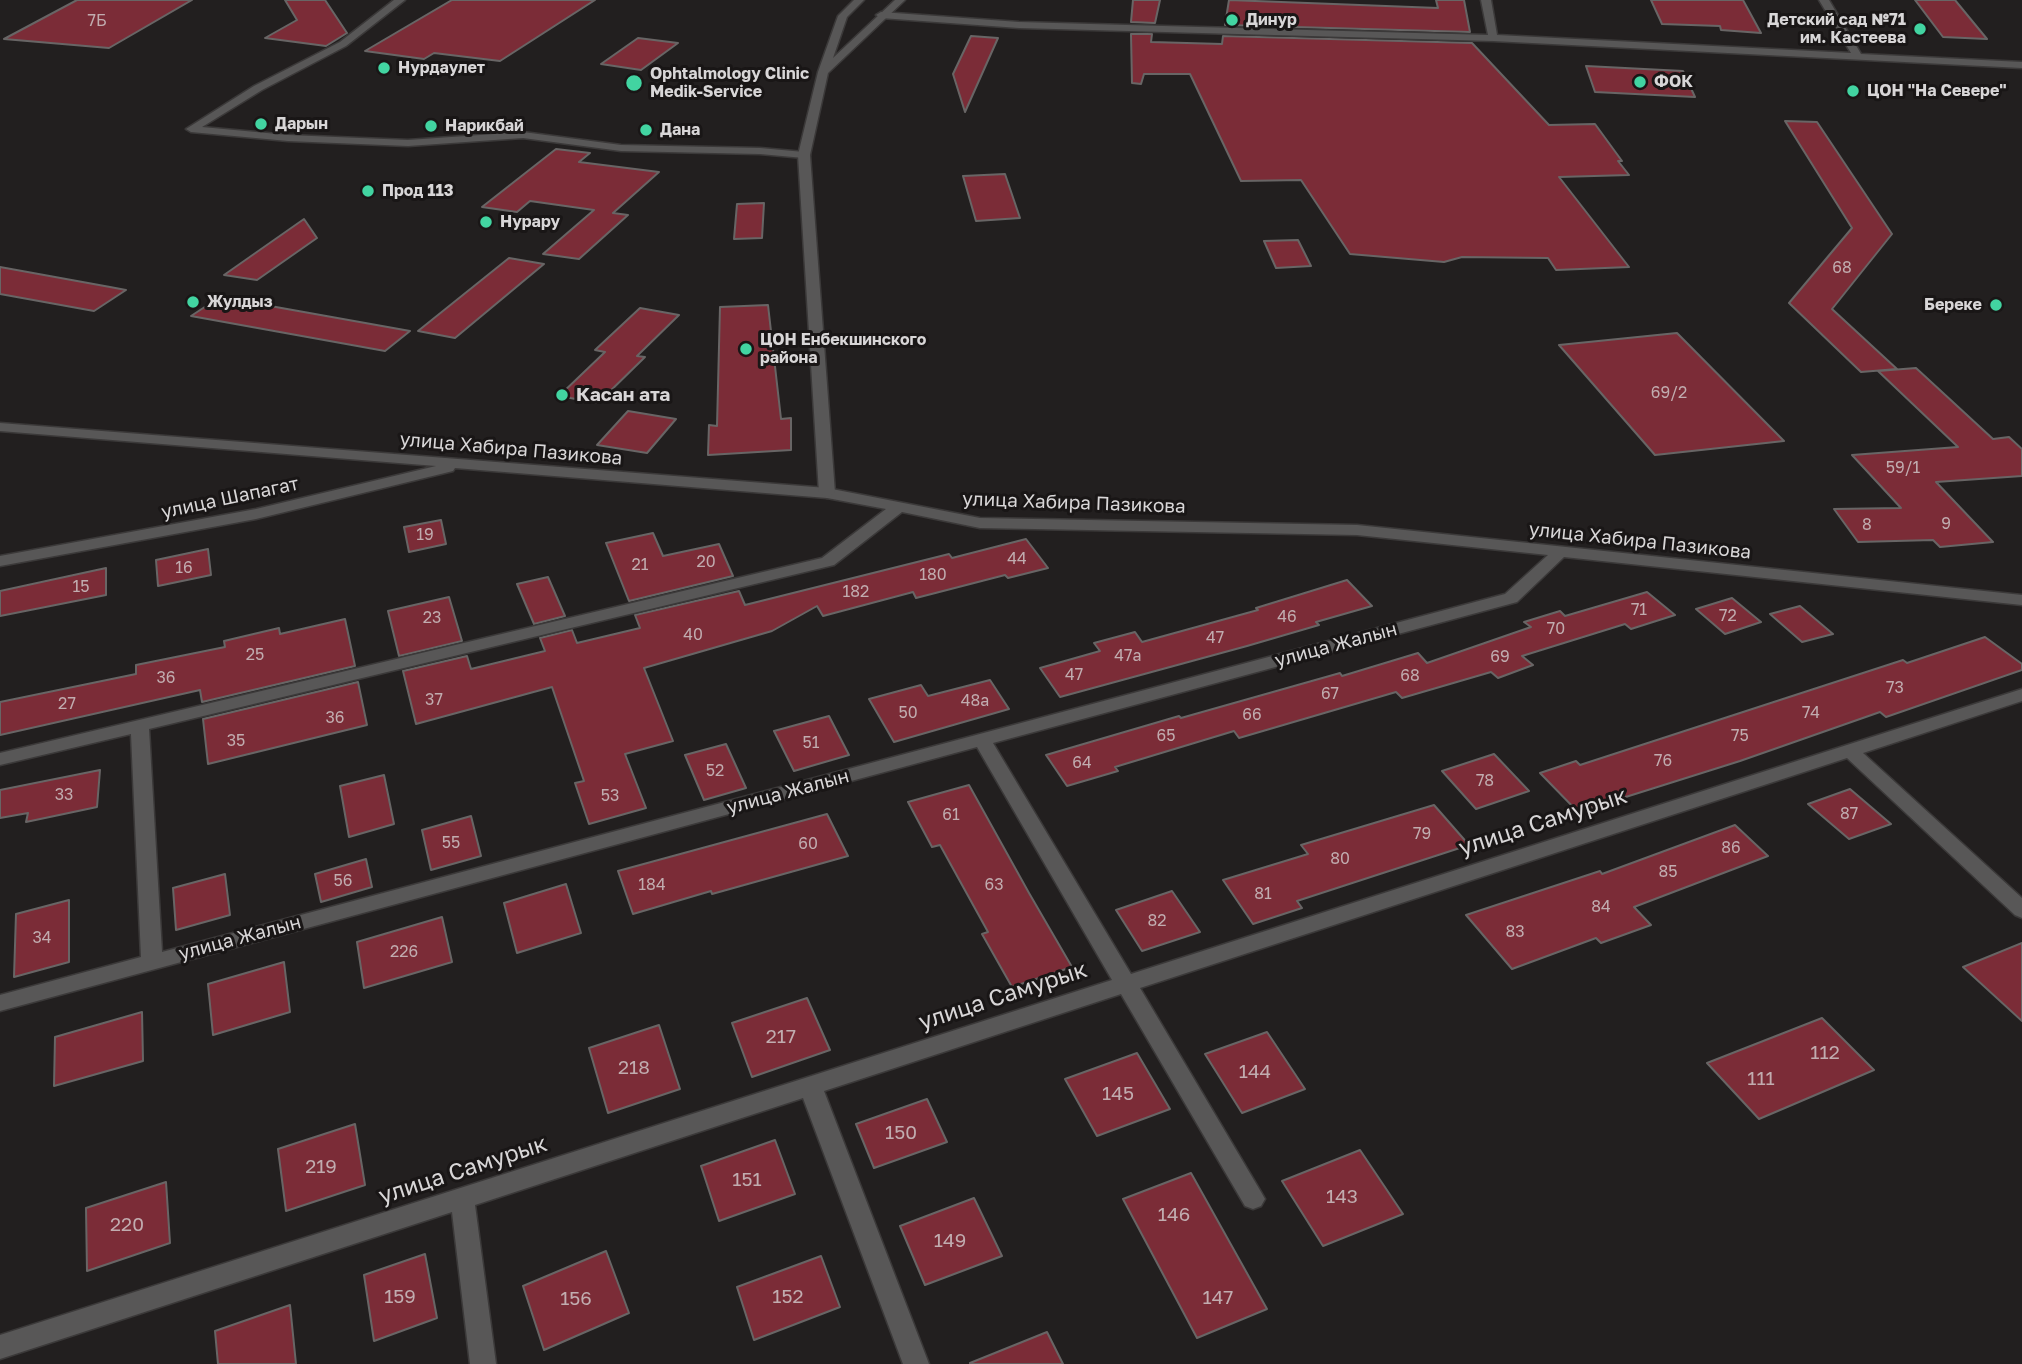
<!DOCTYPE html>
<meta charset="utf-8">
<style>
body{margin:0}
canvas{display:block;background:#221f1f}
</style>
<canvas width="2022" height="1364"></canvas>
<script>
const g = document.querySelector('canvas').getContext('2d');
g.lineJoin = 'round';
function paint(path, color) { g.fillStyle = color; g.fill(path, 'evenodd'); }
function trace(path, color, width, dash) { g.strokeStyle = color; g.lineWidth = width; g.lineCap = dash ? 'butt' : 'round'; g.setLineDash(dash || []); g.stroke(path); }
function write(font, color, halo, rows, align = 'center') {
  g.font = font + ' "Golos Text",sans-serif'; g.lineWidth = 6; g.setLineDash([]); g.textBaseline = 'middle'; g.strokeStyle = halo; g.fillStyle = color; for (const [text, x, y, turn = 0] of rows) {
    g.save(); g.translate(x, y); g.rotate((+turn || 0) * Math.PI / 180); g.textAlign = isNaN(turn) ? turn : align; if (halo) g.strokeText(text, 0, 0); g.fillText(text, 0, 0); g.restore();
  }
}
const building = new Path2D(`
 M77,0H192L109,48L4,39Z
 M285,0H325L347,33L326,46L265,38L297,20Z
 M452,0H595L500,61L434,53L424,59L365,51Z
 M1133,0H1160L1155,23L1131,22Z
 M1229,0L1438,8L1436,0H1464L1470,32L1225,25Z
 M1651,0H1743L1761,33L1721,30L1720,26L1662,24Z
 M1915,0H1955L1987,39L1943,37Z
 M1131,34H1152L1151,42L1222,44L1223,36L1472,43L1549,125L1595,124L1622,161H1618L1629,175L1559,177L1629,267L1556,270L1548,258L1462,257L1444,262L1350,254L1301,180L1241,181L1190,74H1144L1141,84L1132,83Z
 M971,36L998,38L965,112L953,74Z
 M638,38L678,43L641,70L601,64Z
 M1586,66L1683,71L1695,97L1595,92Z
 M1785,121L1817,122L1892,234L1832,309L1897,369L1861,372L1789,303L1852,228Z
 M556,149L590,153L579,162L659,172L613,213L628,215L579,259L543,254L594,210L530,201L517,212L482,207Z
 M1005,174L1020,218L976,221L963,176Z
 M764,203L762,238L734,239L737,204Z
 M304,219L317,238L257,280L224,275Z
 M1298,240L1311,266L1276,268L1264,241Z
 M509,258L544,264L455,338L418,331Z
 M0,267L110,287L126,290L94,311L0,294Z
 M220,297L410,331L385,351L191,316Z
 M768,305L781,419L791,418V450L708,455L709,425L717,426L720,307Z
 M640,308L679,315L637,356L645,357L598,403L559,396L605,352L595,350Z
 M1677,333L1784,441L1655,455L1559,345Z
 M1916,368L1993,439L2009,437L2022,449V476L1936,482L1993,542L1940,547L1933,540L1858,542L1834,509L1901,508L1852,455L1958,447L1878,371Z
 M628,411L676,419L647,453L597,445Z
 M441,520L446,544L409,552L404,527Z
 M653,533L663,556L719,544L733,576L629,601L606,543Z
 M1026,539L1048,568L1008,578L1005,575L916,598L913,592L823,616L817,606L772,631L644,668L673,741L625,754L646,808L589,824L575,783L584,781L552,687L416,724L403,671L467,656L471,669L545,651L540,638L572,630L577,643L640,628L635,615L739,591L745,605L949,554L952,558Z
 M208,549L211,575L158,586L156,560Z
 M106,568V595L0,616V591Z
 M548,577L565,616L534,624L517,584Z
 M1347,580L1372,606L1316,622L1319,625L1247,646L1060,697L1040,668L1100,651L1094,643L1135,632L1142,642L1258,610L1256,608Z
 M1647,592L1675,615L1631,629L1625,624L1522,656L1533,665L1498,678L1491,672L1402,698L1396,692L1239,738L1234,731L1115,767L1118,771L1067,786L1046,755L1179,716L1181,718L1340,673L1342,676L1418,653L1427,663L1531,627L1524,622L1560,611L1565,616Z
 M449,597L462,641L399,656L388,611Z
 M1732,598L1761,622L1725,634L1696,609Z
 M1800,606L1833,634L1802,642L1770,614Z
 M345,619L355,666L202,702L200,690L0,735V702L136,674V665L225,647L224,641L279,628L280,634Z
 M1985,637L2022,664V670L1886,717L1880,712L1740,761L1578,812L1540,773L1576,761L1580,765L1903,660L1907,663Z
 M990,680L1009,709L894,742L869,699L921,685L928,696Z
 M358,682L367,725L208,764L203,719Z
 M829,716L849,755L794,771L774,731Z
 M726,744L746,788L704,800L685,755Z
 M1494,754L1529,791L1476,809L1442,771Z
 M100,770L97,807L26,822L28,813L0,818V790Z
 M384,775L394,824L349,837L340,786Z
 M969,785L1029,893L1072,967L1012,987L982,934L988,932L940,845L932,847L908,802Z
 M1850,789L1891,824L1849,839L1808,804Z
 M1434,805L1469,845L1297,901L1302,908L1253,924L1223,880L1308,854L1301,845Z
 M827,814L848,856L712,894L711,891L633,914L618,871Z
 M471,816L481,856L431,870L422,830Z
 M1735,825L1768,856L1634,907L1651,925L1601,943L1596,938L1512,969L1466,915L1600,871L1602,874Z
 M366,859L372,887L321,902L315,874Z
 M225,874L230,915L176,930L173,888Z
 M566,884L581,933L517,953L504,903Z
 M1172,891L1200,932L1142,951L1116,910Z
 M69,900V962L14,977L16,914Z
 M442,917L452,962L364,988L357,942Z
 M2022,943V1021L1963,967Z
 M284,962L290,1012L213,1035L208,984Z
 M807,998L830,1050L752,1077L732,1023Z
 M142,1012L143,1061L54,1086L55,1037Z
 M1822,1018L1874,1070L1759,1119L1707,1063Z
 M659,1025L680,1089L608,1113L589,1048Z
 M1267,1032L1305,1089L1242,1113L1205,1054Z
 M1137,1053L1170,1109L1097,1136L1065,1079Z
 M927,1099L947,1142L874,1168L856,1124Z
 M355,1124L365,1185L286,1211L278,1149Z
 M775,1140L795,1194L719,1221L701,1166Z
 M1360,1150L1403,1214L1323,1246L1282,1181Z
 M1191,1173L1267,1309L1197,1338L1123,1199Z
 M166,1182L170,1243L87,1271L86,1208Z
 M974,1198L1002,1256L925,1285L900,1226Z
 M606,1251L629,1313L544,1350L523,1286Z
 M425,1254L437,1318L374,1341L364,1275Z
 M821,1256L840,1307L754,1340L737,1287Z
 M290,1305L296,1364H218L215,1331Z
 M1047,1332L1063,1364H970V1363Z`);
const minor = new Path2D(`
 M394,0H405L346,46L262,90L202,127L288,135L408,140L523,132L621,145L760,148L804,152L810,155L804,158L760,154L621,151L523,138L408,146L288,141L191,132L186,129L254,86L340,42Z
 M1481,0H1491L1497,35L1851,53L1819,0H1829L1861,54L2022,62V68L1493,41L1019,28L881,18L876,15L881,12L1019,22L1488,35Z
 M0,423L827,488L980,518L1357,525L2022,595V605L1564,557L1517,602L993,743L1131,974L2022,689V701L1863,753L2022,898V918L2015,915L1847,758L1140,988L1261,1192L1265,1199L1261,1206L1253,1209L1245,1206L1121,994L824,1091L929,1364H903L803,1098L475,1205L496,1364H470L452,1212L0,1359V1335L1112,980L977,747L0,1011V995L141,957L131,734L0,765V753L822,558L886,509L827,498L455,468L453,471L256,519L0,566V556L256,509L436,466L0,431ZM902,512L980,528L1357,535L1548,555L1505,594L162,952L149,729L834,565Z`);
const tertiary = new Path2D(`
 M854,0H864L847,17L833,58L895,0H905L828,73L810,155L835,493L827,498L819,493L798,155L818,72L838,16Z`);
const markers = [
 [1232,20,7,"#42d4a1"],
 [1920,29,7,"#42d4a1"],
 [384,68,7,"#42d4a1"],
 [1640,82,7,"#42d4a1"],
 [634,83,9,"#42d4a1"],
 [1853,91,7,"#42d4a1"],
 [261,124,7,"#42d4a1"],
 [431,126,7,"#42d4a1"],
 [646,130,7,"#42d4a1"],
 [368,191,7,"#42d4a1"],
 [486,222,7,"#42d4a1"],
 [193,302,7,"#42d4a1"],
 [1996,305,7,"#42d4a1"],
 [746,349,7,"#42d4a1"],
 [562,395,7,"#42d4a1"]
];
const farPoinames = [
 ["Динур",1246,20],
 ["Детский сад №71",1906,20,"right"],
 ["им. Кастеева",1906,38,"right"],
 ["Нурдаулет",398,68],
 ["Ophtalmology Clinic",650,74],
 ["Medik-Service",650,92],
 ["ФОК",1654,82],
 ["ЦОН \"На Севере\"",1867,91],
 ["Дарын",275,124],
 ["Нарикбай",445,126],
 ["Дана",660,130],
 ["Прод 113",382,191],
 ["Нурару",500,222],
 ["Жулдыз",207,302],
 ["Береке",1982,305,"right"],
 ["ЦОН Енбекшинского",760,340],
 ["района",760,358]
];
const numberNames = [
 ["7Б",97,21],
 ["68",1842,268],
 ["69/2",1669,393],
 ["59/1",1903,468],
 ["9",1946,524],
 ["8",1867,525],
 ["19",425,535],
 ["44",1017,559],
 ["20",706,562],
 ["21",640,565],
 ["16",184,568],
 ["180",933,575],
 ["15",81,587],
 ["182",856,592],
 ["71",1639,610],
 ["72",1728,616],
 ["46",1287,617],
 ["23",432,618],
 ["70",1556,629],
 ["40",693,635],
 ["47",1215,638],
 ["25",255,655],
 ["47а",1128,656],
 ["69",1500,657],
 ["47",1074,675],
 ["68",1410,676],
 ["36",166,678],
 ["73",1895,688],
 ["67",1330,694],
 ["37",434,700],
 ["48а",975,701],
 ["27",67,704],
 ["50",908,713],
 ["74",1811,713],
 ["66",1252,715],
 ["36",335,718],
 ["65",1166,736],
 ["75",1740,736],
 ["35",236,741],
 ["51",811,743],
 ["76",1663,761],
 ["64",1082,763],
 ["52",715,771],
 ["78",1485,781],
 ["33",64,795],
 ["53",610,796],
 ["87",1849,814],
 ["61",951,815],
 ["79",1422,834],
 ["55",451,843],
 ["60",808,844],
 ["86",1731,848],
 ["80",1340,859],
 ["85",1668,872],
 ["56",343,881],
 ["184",652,885],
 ["63",994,885],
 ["81",1263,894],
 ["84",1601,907],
 ["82",1157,921],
 ["83",1515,932],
 ["34",42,938],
 ["226",404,952]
];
const poiNames = [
 ["Касан ата",576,395]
];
const streetNames = [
 ["улица Хабира Пазикова",511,449,5],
 ["улица Шапагат",230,498,-12],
 ["улица Хабира Пазикова",1074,503,2],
 ["улица Хабира Пазикова",1640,541,6],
 ["улица Жалын",1336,645,-15],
 ["улица Жалын",788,792,-15],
 ["улица Жалын",240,938,-15]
];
const nearNumbernames = [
 ["217",781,1037],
 ["112",1825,1053],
 ["218",634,1068],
 ["144",1255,1072],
 ["111",1761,1079],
 ["145",1118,1094],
 ["150",901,1133],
 ["219",321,1167],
 ["151",747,1180],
 ["143",1342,1197],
 ["146",1174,1215],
 ["220",127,1225],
 ["149",950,1241],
 ["159",400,1297],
 ["152",788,1297],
 ["147",1218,1298],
 ["156",576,1299]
];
const nearStreetnames = [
 ["улица Самурык",1543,822,-18],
 ["улица Самурык",1003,996,-18],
 ["улица Самурык",463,1170,-18]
];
paint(building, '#7b2c37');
trace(building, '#686565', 2);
trace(minor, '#3b3939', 3);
trace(tertiary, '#3b3939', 3);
paint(minor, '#585757');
paint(tertiary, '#585757');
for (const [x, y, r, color] of markers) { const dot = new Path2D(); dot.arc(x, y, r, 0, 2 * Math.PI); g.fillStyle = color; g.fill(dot); trace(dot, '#191616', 2.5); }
write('bold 16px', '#d8d6d7', '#191616', farPoinames, 'left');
write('16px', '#c1acaf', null, numberNames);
write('bold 19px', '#d8d6d7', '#191616', poiNames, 'left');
write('19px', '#d8d6d7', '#191616', streetNames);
write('19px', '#c1acaf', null, nearNumbernames);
write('23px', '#d8d6d7', '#191616', nearStreetnames);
</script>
